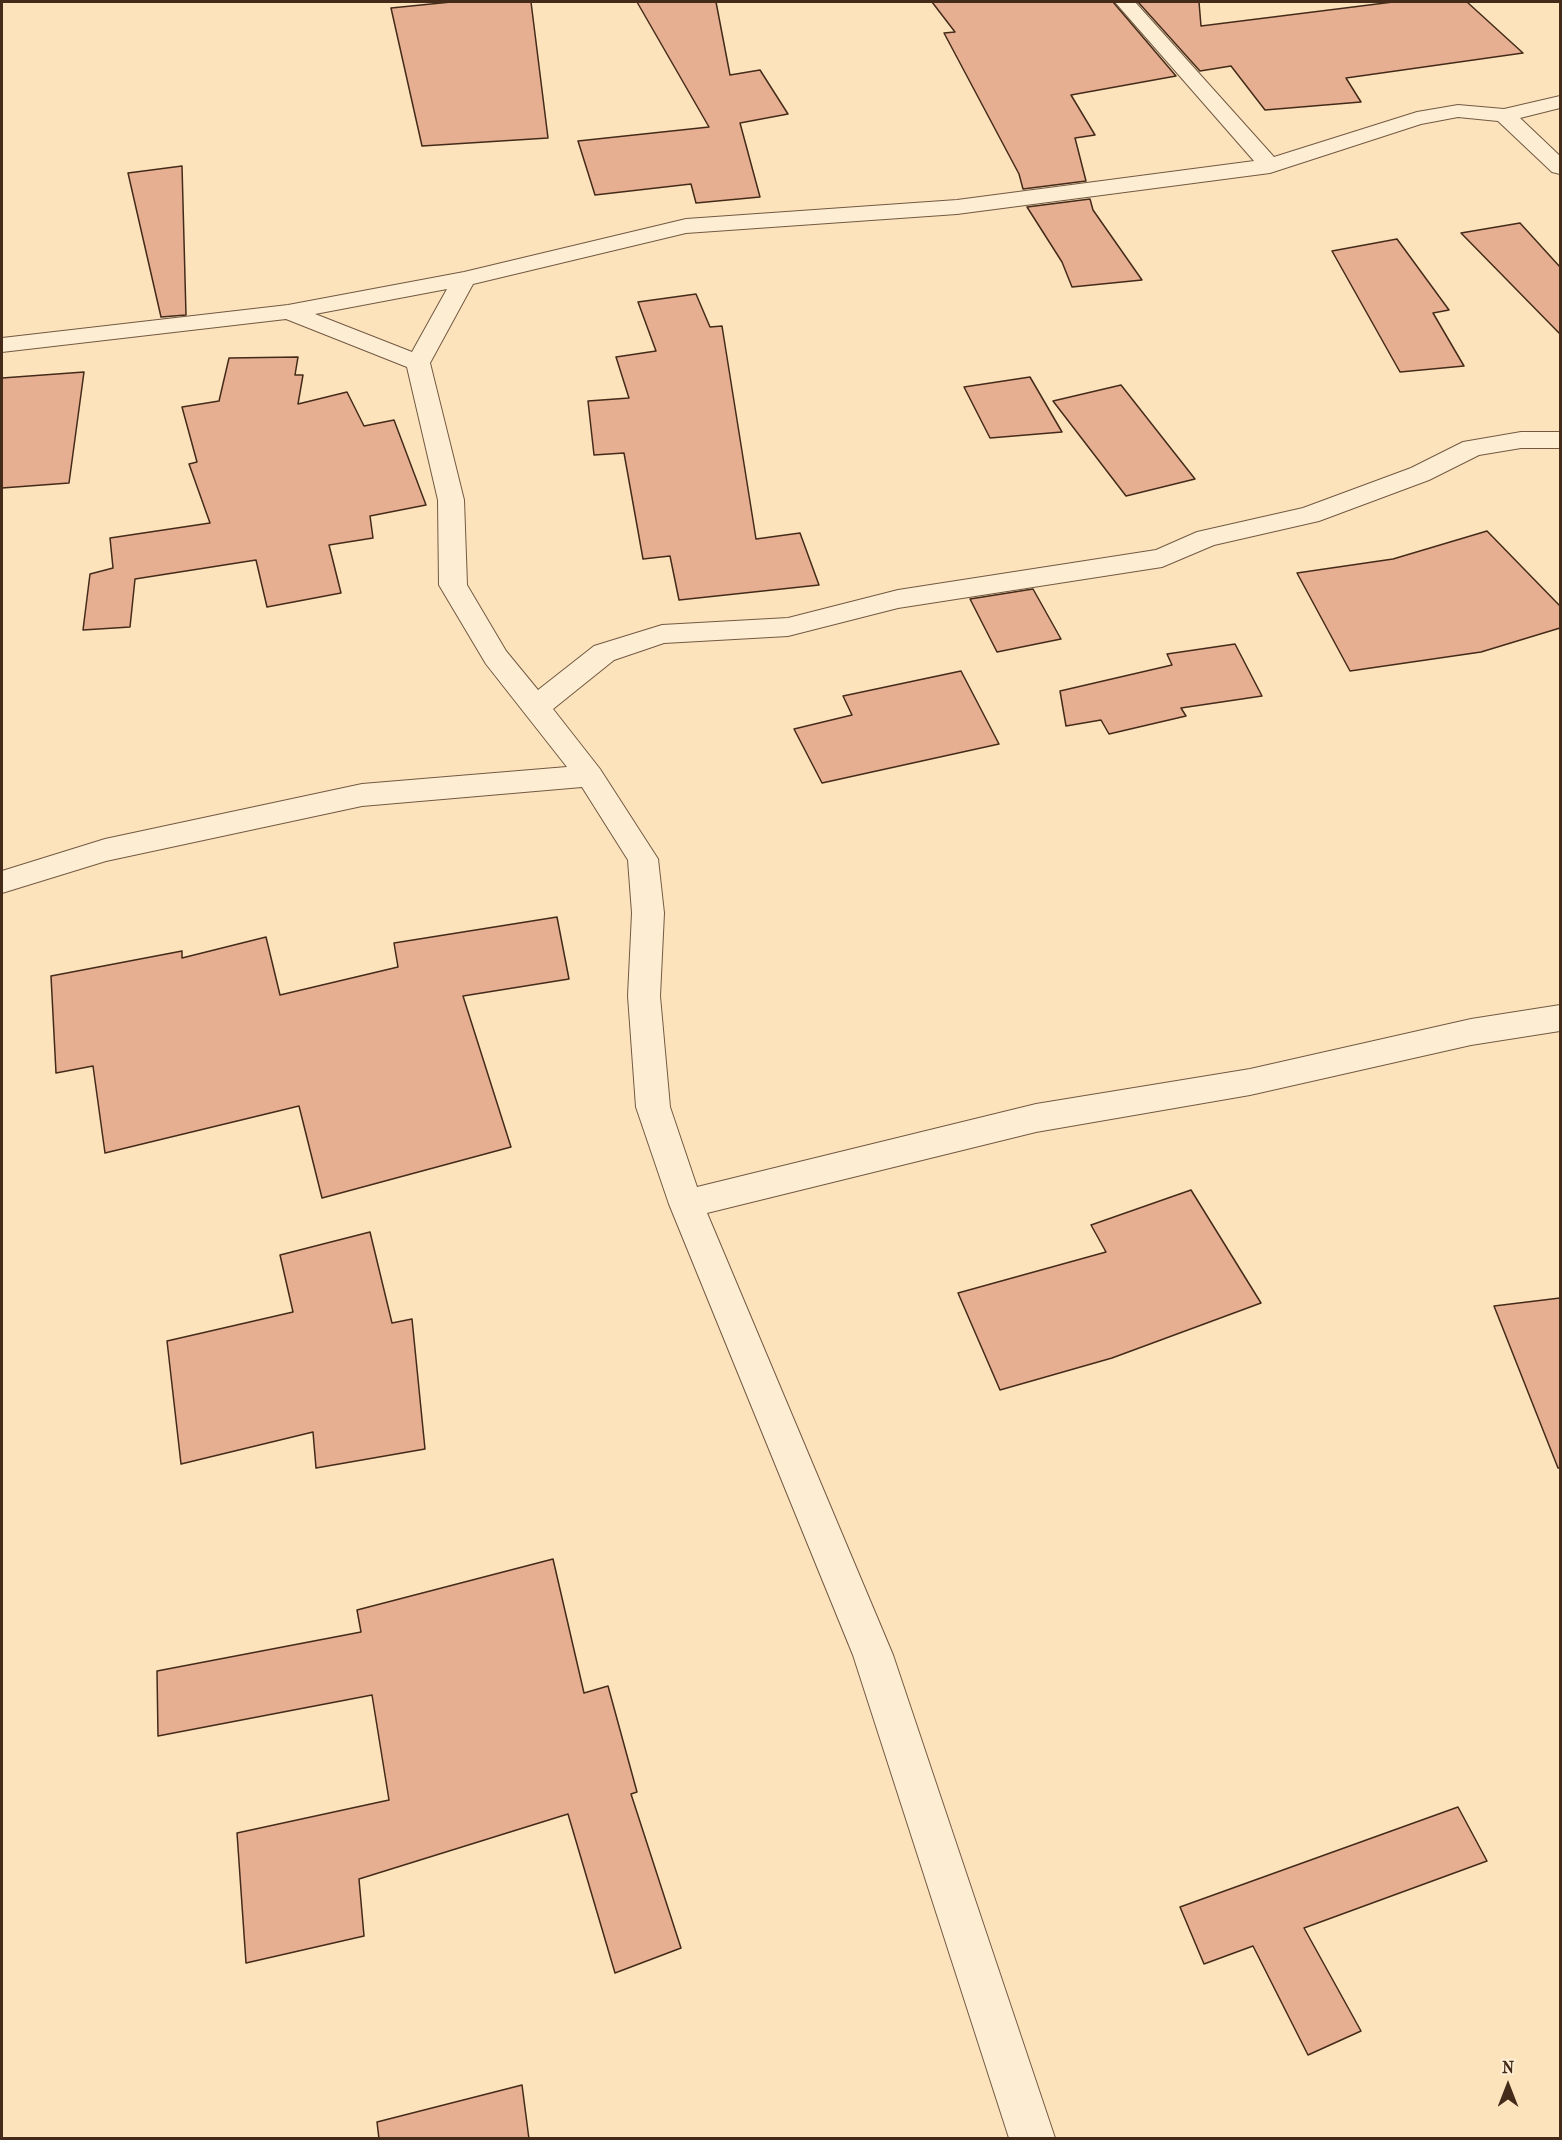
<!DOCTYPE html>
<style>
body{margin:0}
#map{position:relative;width:1562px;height:2140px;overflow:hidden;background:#fce3bc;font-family:"IM FELL French Canon",serif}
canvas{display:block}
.frame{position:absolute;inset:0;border:3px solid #442b19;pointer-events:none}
.north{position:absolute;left:1478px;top:2056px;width:60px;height:60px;-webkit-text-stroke:4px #fdedd3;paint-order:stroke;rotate:0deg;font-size:16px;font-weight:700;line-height:24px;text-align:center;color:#442b19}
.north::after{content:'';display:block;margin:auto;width:21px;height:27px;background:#442b19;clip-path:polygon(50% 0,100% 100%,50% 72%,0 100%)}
</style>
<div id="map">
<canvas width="1562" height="2140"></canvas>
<div class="frame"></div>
<div class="north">N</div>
</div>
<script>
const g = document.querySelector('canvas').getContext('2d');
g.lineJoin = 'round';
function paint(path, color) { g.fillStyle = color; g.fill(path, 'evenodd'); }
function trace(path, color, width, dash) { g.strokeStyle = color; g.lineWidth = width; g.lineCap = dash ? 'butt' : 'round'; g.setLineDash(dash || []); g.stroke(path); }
const building = new Path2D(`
 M451,2H531L548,138L422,146L391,8Z
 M637,2H716L730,75L760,70L788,114L740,123L760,197L696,203L691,184L595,195L578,141L709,127Z
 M932,2H1113L1176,76L1071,95L1095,135L1075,138L1086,181L1023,189L1019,174L944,33L955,32Z
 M1138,2H1199L1201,26L1393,2H1467L1523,53L1346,78L1361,102L1265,110L1231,66L1200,71Z
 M182,166L186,315L161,317L128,173Z
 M1090,199L1093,210L1142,280L1072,287L1062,262L1027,207Z
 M1520,223L1560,267V334L1461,233Z
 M1397,239L1449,310L1433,313L1464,366L1400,372L1332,251Z
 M696,294L710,327L722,326L756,539L800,533L819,585L679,600L670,556L643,559L624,453L594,455L588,401L629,398L616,357L656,351L638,302Z
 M298,357L295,375H303L298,404L347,392L364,426L394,420L426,505L370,516L373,538L329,545L341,593L267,607L256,560L135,579L130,627L83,630L90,574L113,568L110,538L210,523L189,464L197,462L182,407L219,401L229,358Z
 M84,372L69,483L2,488V378Z
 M1030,377L1062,432L990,438L964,387Z
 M1121,385L1195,479L1126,496L1053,401Z
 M1487,531L1560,606V628L1481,652L1350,671L1297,573L1393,559Z
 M1033,589L1061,639L997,652L970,599Z
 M1235,644L1262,696L1181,708L1186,716L1109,734L1101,720L1066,726L1060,691L1172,665L1167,654Z
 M961,671L999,744L822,783L794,729L852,715L843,696Z
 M557,917L569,979L463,996L511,1147L322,1198L299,1106L105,1153L93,1066L56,1073L51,976L182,951V958L266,937L280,995L398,967L394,943Z
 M1191,1190L1261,1303L1112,1358L1000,1390L958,1293L1106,1252L1091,1225Z
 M370,1232L392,1323L412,1319L425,1449L316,1468L313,1432L181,1464L167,1341L293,1312L280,1255Z
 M1560,1298V1468H1558L1494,1306Z
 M553,1559L584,1693L608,1686L637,1792L631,1794L681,1948L615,1973L568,1814L359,1879L364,1936L246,1963L237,1833L389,1800L372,1695L158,1736L157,1671L361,1632L357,1610Z
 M1458,1807L1487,1861L1304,1928L1361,2031L1308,2055L1253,1946L1204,1964L1180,1907Z
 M522,2085L529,2139H379L377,2122Z`);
const minor = new Path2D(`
 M1115,2H1135L1274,157L1417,112L1458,105L1504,109L1560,96V108L1520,118L1560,156V174L1552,172L1498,121L1458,117L1421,124L1270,173L957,214L686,233L473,284L430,363L464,500L467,585L506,651L538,690L594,646L662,625L788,618L898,590L1156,550L1197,532L1303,508L1411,468L1463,442L1521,432H1560V448H1521L1479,455L1429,480L1319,521L1214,545L1162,567L898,608L788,636L664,643L614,660L553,709L600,769L658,859L664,913L660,996L670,1107L697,1187L1036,1104L1250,1069L1471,1019L1560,1005V1031L1471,1045L1250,1095L1036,1132L707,1213L893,1655L1055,2138H1009L853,1655L669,1204L636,1107L628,996L632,913L628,860L582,787L362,806L106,861L2,893V871L105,839L362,784L567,767L486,664L439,585L438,500L407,367L286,319L2,352V338L288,305L464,272L686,219L957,200L1254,161ZM447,289L412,352L315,314Z`);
paint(building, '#e6af92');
trace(building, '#442b19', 1.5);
trace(minor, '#725942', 2);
paint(minor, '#fdedd3');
</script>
